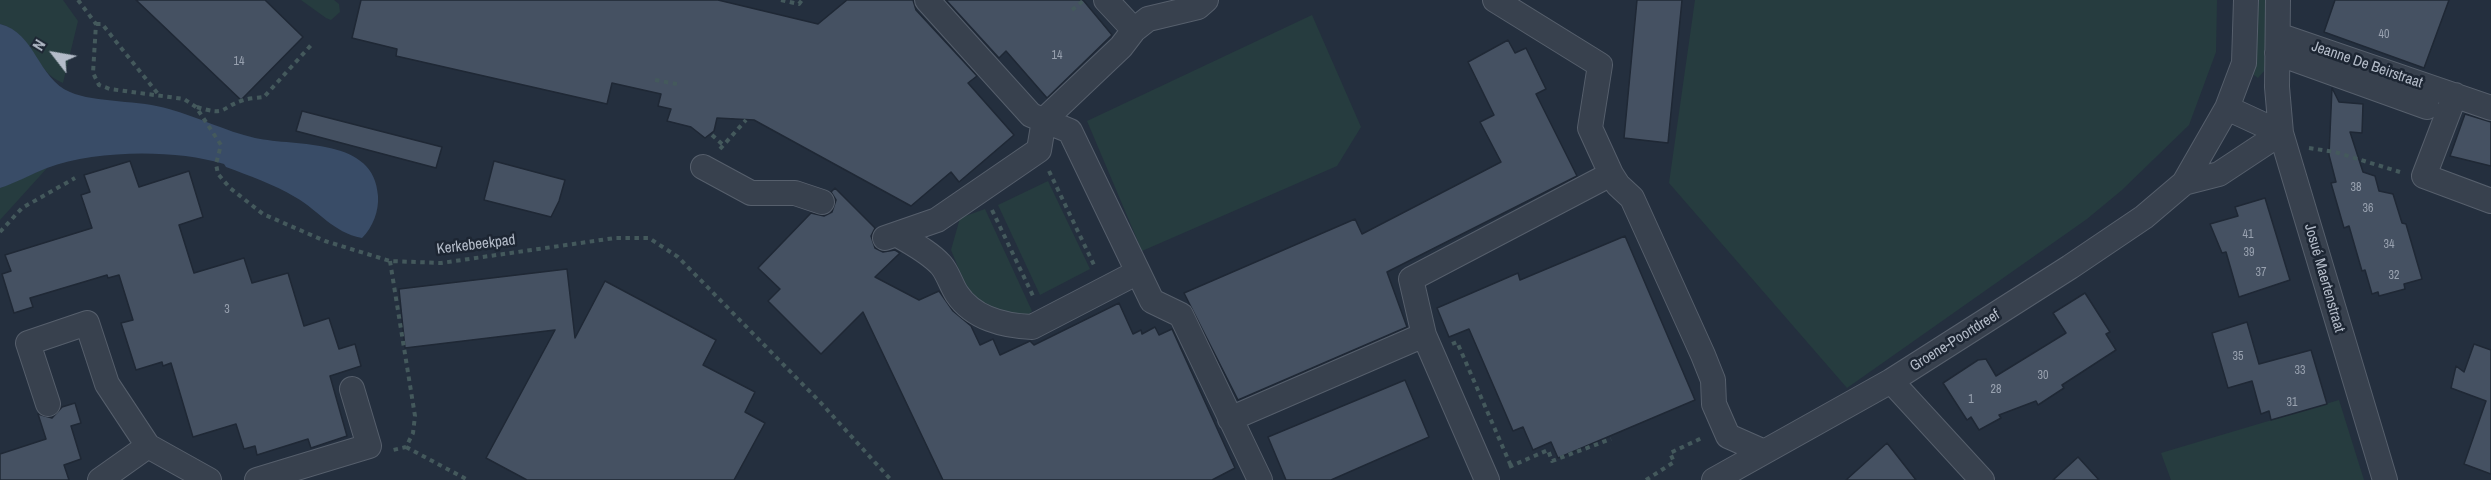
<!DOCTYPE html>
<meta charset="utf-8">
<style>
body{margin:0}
#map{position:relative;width:2491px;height:480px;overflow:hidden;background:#242f3e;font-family:"Archivo Narrow",sans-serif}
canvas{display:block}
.north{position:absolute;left:24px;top:24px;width:60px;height:60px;-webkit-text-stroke:4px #1d2633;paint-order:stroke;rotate:301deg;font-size:16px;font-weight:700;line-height:24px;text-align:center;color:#b4bcc9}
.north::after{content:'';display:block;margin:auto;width:21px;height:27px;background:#b4bcc9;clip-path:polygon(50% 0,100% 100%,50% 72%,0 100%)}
</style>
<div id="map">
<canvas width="2491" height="480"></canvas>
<div class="north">N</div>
</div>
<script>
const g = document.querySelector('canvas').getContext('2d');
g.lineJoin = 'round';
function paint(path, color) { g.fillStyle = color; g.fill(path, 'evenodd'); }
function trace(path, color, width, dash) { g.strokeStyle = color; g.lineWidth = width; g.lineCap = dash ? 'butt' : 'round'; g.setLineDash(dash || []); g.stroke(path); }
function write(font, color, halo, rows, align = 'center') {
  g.font = font + ' "Archivo Narrow",sans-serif'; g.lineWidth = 5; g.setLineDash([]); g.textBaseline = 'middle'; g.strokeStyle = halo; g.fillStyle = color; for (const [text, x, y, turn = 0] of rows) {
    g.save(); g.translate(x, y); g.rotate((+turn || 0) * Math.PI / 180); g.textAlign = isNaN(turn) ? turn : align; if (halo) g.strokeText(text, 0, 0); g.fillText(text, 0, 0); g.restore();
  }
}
const green = new Path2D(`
 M0,0H63L78,21L63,83C34,72 32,32 0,24Z
 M301,0H334L339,4L340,12L331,20L326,18Z
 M1695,0H2217L2216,52L2189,125L2122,190L2087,219L1847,388L1669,183Z
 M2259,0H2266L2265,70L2258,78L2251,73Z
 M1312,15L1361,127L1337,166L1142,251L1087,121Z
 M48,167L0,220V188Z
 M1048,181L1090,269L1040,295L998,205Z
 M985,209L1032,311L1023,320L1003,316L976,300L963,279L951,250L960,218Z
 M2339,400L2364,480H2171L2161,453Z`);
const water = new Path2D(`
 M0,24C35,32 38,79 70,92C95,103 141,100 169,109C198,117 225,131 255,138C297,147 375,137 378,196C379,211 373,227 362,238C332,232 321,212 295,197C273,184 250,176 226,167L224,164C174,149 96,150 47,168C31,174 16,183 0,188Z`);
const building = new Path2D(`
 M136,0H265L303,37L241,100Z
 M361,0H718L818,24L847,0H913L916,10L977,76L968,83L1014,135L959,182L951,172L911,206L754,120L717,118L714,131L705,138L691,127L667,121L671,109L658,106L661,94L612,83L607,104L396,56L397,49L352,38Z
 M946,0H1083L1112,35L1047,98L1006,51L999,58Z
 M1637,0H1682L1668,143L1624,138Z
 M2335,0H2449L2424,68L2324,32Z
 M1508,40L1515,53L1526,48L1546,89L1536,94L1577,176L1387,272L1407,327L1238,400L1184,293L1355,219L1362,234L1501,162L1480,122L1494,115L1468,62Z
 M2332,88L2339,102L2363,104L2362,133L2350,132L2363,172L2375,176L2379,191L2393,194L2402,223L2406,224L2422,279L2404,284L2405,289L2379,296L2378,292L2372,294L2365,270L2362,271L2349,226L2344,228L2331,183L2336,182L2329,155Z
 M302,111L442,147L436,168L296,131Z
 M2465,114L2491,122V166L2450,156Z
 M130,161L139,187L189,171L203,217L179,225L194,273L244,258L252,283L288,273L304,326L329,318L339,349L355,344L361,366L330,376L347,436L311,448L308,439L257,455L255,446L244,449L236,424L193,437L171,363L163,366L162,362L136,370L121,323L133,320L119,275L108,278L107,275L30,298L33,307L14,313L2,274L11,271L5,255L92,228L81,195L90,192L84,175Z
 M494,161L565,180L559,201L551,217L484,200Z
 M835,188L875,228L871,236L875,248L883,252L895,250L900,253L875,277L919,300L939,291L953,311L971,326L980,345L993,339L1000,355L1030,341L1034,345L1119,303L1133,334L1141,330L1142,334L1155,327L1159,335L1172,329L1235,468L1212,480H943L863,312L821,354L768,301L780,289L758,268L811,213L824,216L832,212L836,200L831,192Z
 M2265,198L2290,280L2239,297L2226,252L2222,253L2210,224L2238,216L2235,207Z
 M1625,236L1695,400L1558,458L1551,442L1533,450L1523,427L1513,431L1469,329L1449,337L1437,308L1518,273L1520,280Z
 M567,269L575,338L605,281L716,340L703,365L755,392L745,412L765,423L734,480H527L486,458L555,330L405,348L399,289Z
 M2085,293L2110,332L2106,334L2116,350L2062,385L2064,388L2038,405L2036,401L1999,415L2001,418L1979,430L1971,417L1967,420L1943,383L1978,360L1986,359L1996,376L2066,333L2053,313Z
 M2247,322L2259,364L2311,350L2327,404L2271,420L2269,411L2261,414L2252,381L2228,388L2212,333Z
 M2474,344L2491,350V474L2464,464L2486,401L2451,388L2456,366L2464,372Z
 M1405,380L1429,437L1331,480H1286L1268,437Z
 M75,403L81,423L71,426L81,459L64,465L69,480H0V454L46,439L38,414L52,418L62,407Z
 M1887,443L1916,480H1846Z
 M2078,457L2099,480H2053Z`);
const path = new Path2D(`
 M78,0L96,24L93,73L99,85L110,89L184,99L196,107L221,145L216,164L218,174L230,188L263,214L325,241L390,261L441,263L615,238H649L678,257L821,403L891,480
 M781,0L799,4L802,0
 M1072,10L1083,1
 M96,24H102L158,94
 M655,80L677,84
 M197,107C228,117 220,107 244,100C250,98 258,98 264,97L313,43
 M712,135L723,145
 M2309,148L2335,152L2400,172
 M720,149L746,120
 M1049,171L1095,267
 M992,210L1034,298
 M0,232L22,208L75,178
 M390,261L415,416L413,433L406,447L393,450
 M1452,344L1457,342L1511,466
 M406,447L468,480
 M1509,467L1548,450L1552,461L1611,439
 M1646,480L1674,462L1670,453L1704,437`);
const minor = new Path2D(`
 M927,0L1031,115L1070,131L1152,301L1181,315L1260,480
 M1106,0L1134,30
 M2278,35L2491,108
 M2277,53L2427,107
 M2455,95L2424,176L2491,201
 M2227,108L2281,133L2385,480
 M703,167L751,193H795L822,202
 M1611,174L1618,185L1632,198L1703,355L1713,380L1714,404L1728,436L1762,451
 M2184,183L2219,174L2281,133L2277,87L2278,0
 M898,235C913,244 929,252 941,265C948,273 951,285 957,294C973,318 1004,326 1032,327L1138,272
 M885,238L937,220L1039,150L1044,120L1121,47L1134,30L1148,19L1198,7L1206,0
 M1891,381L1982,480
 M48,404L28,343L87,323L107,384L148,446L209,480
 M1230,419L1424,335
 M100,480L148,446
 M257,480L369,446L352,389
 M1487,480L1424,335L1411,279L1611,174L1590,128L1600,65L1495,0
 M1714,480L1891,381L2070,267L2144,217L2184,183L2227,108L2244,63L2246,0`);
const numberNames = [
 ["40",2384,35],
 ["14",1057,56],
 ["14",239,62],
 ["38",2356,188],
 ["36",2368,209],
 ["41",2248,235],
 ["34",2389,245],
 ["39",2249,253],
 ["37",2261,273],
 ["32",2394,276],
 ["3",227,310],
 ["35",2238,357],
 ["33",2300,371],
 ["30",2043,376],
 ["28",1996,390],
 ["1",1971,400],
 ["31",2292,403]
];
const streetNames = [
 ["Jeanne De Beirstraat",2367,65,19],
 ["Kerkebeekpad",476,245,-7],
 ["Josué Maertenstraat",2324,278,74],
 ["Groene-Poortdreef",1955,341,-32]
];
paint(green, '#263c3f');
paint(water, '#394c67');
paint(building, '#455162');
trace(building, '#1f2835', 1.5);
trace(minor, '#565f6c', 26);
trace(path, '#44595c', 4, [4.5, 4.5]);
trace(minor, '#38414e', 24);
write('12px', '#98a1af', null, numberNames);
write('15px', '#b4bcc9', '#1d2633', streetNames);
</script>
